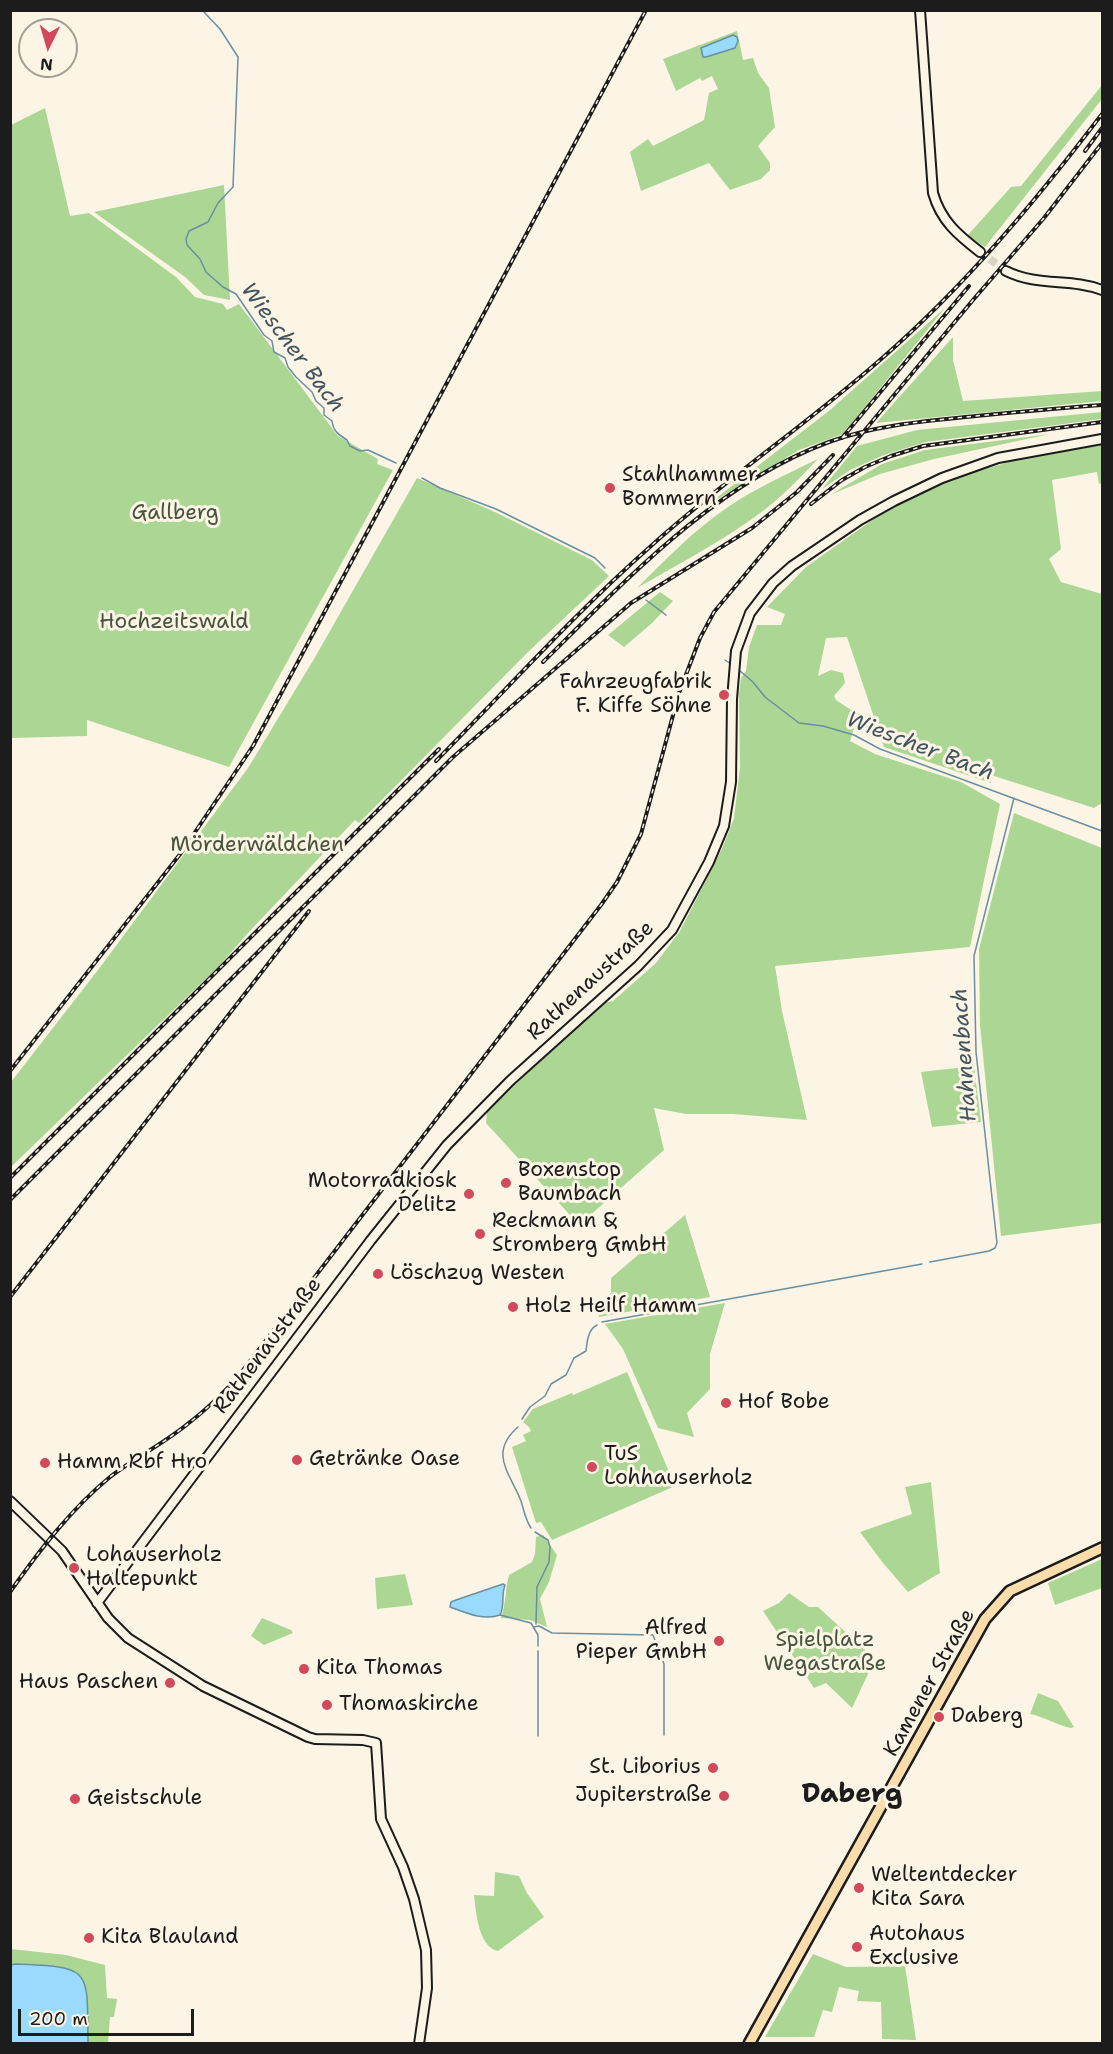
<!DOCTYPE html>
<meta charset="utf-8">
<style>
body{margin:0}
#map{position:relative;width:1113px;height:2054px;overflow:hidden;background:#fcf5e5;font-family:"Shantell Sans",sans-serif}
canvas{display:block}
.frame{position:absolute;inset:0;border:12px solid #1c1c1c;pointer-events:none}
.north{position:absolute;left:18px;top:18px;width:60px;height:60px;box-sizing:border-box;background:#fcf5e5;border:2px solid #a29e95;border-radius:50%;rotate:185deg;font-size:16px;font-weight:700;line-height:24px;text-align:center;color:#1c1c1c}
.north::after{content:'';display:block;margin:auto;width:21px;height:27px;background:#d1495b;clip-path:polygon(50% 0,100% 100%,50% 72%,0 100%)}
.scale{position:absolute;left:18px;top:2009px;width:176px;height:27px;box-sizing:border-box;border:3px solid #1c1c1c;border-top:0;padding-left:8px;font-size:18px;line-height:21px;white-space:nowrap;color:#1c1c1c;-webkit-text-stroke:4px #fcf5e5;paint-order:stroke}
</style>
<div id="map">
<canvas width="1113" height="2054"></canvas>
<div class="frame"></div>
<div class="north">N</div>
<div class="scale">200 m</div>
</div>
<script>
const g = document.querySelector('canvas').getContext('2d');
g.lineJoin = 'round';
function paint(path, color) { g.fillStyle = color; g.fill(path, 'evenodd'); }
function trace(path, color, width, dash) { g.strokeStyle = color; g.lineWidth = width; g.lineCap = dash ? 'butt' : 'round'; g.setLineDash(dash || []); g.stroke(path); }
function write(font, color, halo, rows, align = 'center') {
  g.font = font + ' "Shantell Sans",sans-serif'; g.lineWidth = 6; g.setLineDash([]); g.textBaseline = 'middle'; g.strokeStyle = halo; g.fillStyle = color; for (const [text, x, y, turn = 0] of rows) {
    g.save(); g.translate(x, y); g.rotate((+turn || 0) * Math.PI / 180); g.textAlign = isNaN(turn) ? turn : align; if (halo) g.strokeText(text, 0, 0); g.fillText(text, 0, 0); g.restore();
  }
}
const green = new Path2D(`
 M737,31L743,60L753,58L758,73L769,88L775,127L758,146L770,163V170L761,179L730,190L709,163L641,191L630,152L648,139L653,146L704,120L709,93L718,89L712,76L702,81L700,78L676,91L663,59Z
 M1102,85V99L985,247L967,236L1011,187L1021,186Z
 M45,108L70,216L89,213L176,277L195,297L223,304L227,310L239,304L338,436L378,459L377,464L393,470L229,767L87,720V736L11,738V125Z
 M224,185L230,300L204,295L185,277L94,212Z
 M945,308L843,434L799,450L706,506L830,410Z
 M953,337V360L963,401L1102,391V401L876,423Z
 M1102,412V419L926,442L884,455L850,470L822,489L857,446L917,430Z
 M1050,434L934,459L880,474L830,495L882,464L925,450Z
 M1102,444V483L1099,484L1097,472L1052,480L1061,549L1049,559L1061,582L1102,594V803L1094,808L991,775V783L884,747L847,637L826,638L818,676L831,670L843,673L845,683L834,696L836,700L851,710L854,728L850,741L875,754L961,782L1000,804L970,947L775,966L782,1011L807,1120L733,1114H686L654,1108L664,1150L579,1225L486,1123L487,1111L603,1003L613,1001L656,963L680,931L722,849L734,818L740,767L739,694L741,678L746,671L749,647L757,625H781L785,614L767,607L806,567L878,516L932,487L964,475L1019,459Z
 M818,459C799,479 779,500 756,516C719,543 677,565 637,588C665,560 694,530 728,507C756,488 787,474 818,459Z
 M417,478L495,512L592,560L609,576L528,652L359,823L355,820L248,933L220,965L11,1167V1082L101,966L248,768L314,659Z
 M660,592L673,601L651,624L624,647L608,635Z
 M1014,813L1102,848V1223L1001,1236L980,1025L979,949Z
 M974,1066L981,1122L932,1127L921,1072Z
 M685,1215L710,1297L599,1317L598,1307L611,1293V1278Z
 M725,1303L710,1354V1389L687,1413L694,1437L658,1428L623,1349L605,1324Z
 M627,1372L675,1486L552,1540L541,1522L536,1523L512,1447L526,1441L523,1435L531,1431L529,1427L523,1422L533,1409L572,1393L573,1395Z
 M931,1482L940,1573L908,1592L883,1563L860,1532L912,1514L905,1487Z
 M543,1535L557,1555L549,1582L540,1599L547,1627L530,1620L501,1618C506,1604 505,1590 509,1575L532,1562L535,1554L536,1537Z
 M1102,1559V1588L1055,1605L1048,1583Z
 M405,1574L413,1605L377,1609L375,1578Z
 M789,1593L809,1607H818L875,1659L852,1708L826,1683L814,1688L763,1611L779,1603Z
 M262,1618L291,1630L293,1633L264,1645L251,1636Z
 M1038,1693L1058,1701L1074,1727L1071,1728C1056,1725 1045,1717 1030,1714Z
 M495,1872L519,1876L527,1893L544,1917L498,1951C478,1947 476,1911 474,1895L494,1896Z
 M11,1949L66,1955L105,1965L107,1998L117,1999L114,2017H110L108,2043L11,2044Z
 M813,1954L846,1967L905,1966L916,2040L882,2039L881,2002L857,2001L859,1991L839,1987L832,2012L823,2010L814,2037H765Z`);
const water = new Path2D(`
 M733,35L737,37L738,41L735,48L706,57H703L701,48Z
 M503,1584L505,1585C501,1595 505,1606 500,1615C484,1621 466,1613 450,1607L451,1602L456,1600Z
 M15,1964C93,1967 87,1968 88,2043H11V1965Z`);
const stream = new Path2D(`
 M202,10L220,29L238,57L233,187L218,203L208,222L189,231L186,239L187,245L200,259L206,272L223,287L236,294L264,335L272,341L274,352L285,358L288,367L296,377L312,392L316,401L324,408V415L332,421C333,431 339,435 347,440L350,446L360,451L368,450L396,463
 M422,478L440,488L496,509L595,558L605,568
 M646,600L666,615
 M725,660L731,664
 M740,671L753,682L765,697L799,723L823,726L854,735L880,749L1102,831
 M930,1262L989,1251L995,1248L997,1243L976,1052L974,956L1014,798
 M602,1322L922,1264
 M522,1419L530,1407L545,1396L551,1384L566,1375L574,1358L586,1351C587,1342 588,1329 597,1325
 M518,1427C488,1453 510,1473 521,1501C524,1510 525,1519 531,1528
 M535,1532L548,1540L550,1547L549,1562L537,1587L536,1624
 M500,1615L531,1623L538,1635V1646
 M534,1627L539,1626L552,1633L653,1635L664,1664V1735
 M538,1651V1736`);
const minorTunnel = new Path2D(`
 M980,252L1006,271`);
const minor = new Path2D(`
 M920,10L933,193C941,221 958,235 980,252
 M1006,271C1038,287 1071,278 1102,290
 M10,1501L62,1551L108,1618L128,1638L203,1686L308,1737L315,1739L363,1740L376,1743L381,1819L403,1867L414,1899L426,1950L427,1988L419,2044
 M97,1603L371,1240L447,1145L510,1081L638,966L672,930L709,862L724,826L731,782L732,699L736,651L750,613L773,583L792,566L860,520L894,501L942,478L998,458L1102,439`);
const major = new Path2D(`
 M749,2044L985,1619L1010,1591L1102,1548`);
const rail = new Path2D(`
 M1085,151L1102,128
 M842,438L969,286
 M811,504L842,480L865,467L891,456L923,446L1102,422
 M543,662C627,579 715,484 829,442C876,425 926,421 976,416C1018,412 1060,408 1102,405
 M436,761C507,689 575,613 651,546C724,480 806,425 880,360C964,287 1035,202 1102,114
 M10,1071L181,853L253,746L646,10
 M10,1178L439,749
 M10,1200L453,757L631,603L752,528L797,492L833,455
 M10,1297L309,911
 M10,1592C39,1551 71,1509 110,1477C136,1457 165,1443 190,1422C207,1409 222,1394 237,1378L601,905L617,882L641,834L679,693L700,638L714,612L973,300L1044,218L1102,143`);
const markers = [
 [610,488,6,"#d1495b"],
 [724,695,6,"#d1495b"],
 [506,1183,6,"#d1495b"],
 [469,1194,6,"#d1495b"],
 [480,1234,6,"#d1495b"],
 [378,1274,6,"#d1495b"],
 [513,1307,6,"#d1495b"],
 [726,1403,6,"#d1495b"],
 [297,1460,6,"#d1495b"],
 [45,1463,6,"#d1495b"],
 [592,1467,6,"#d1495b"],
 [74,1568,6,"#d1495b"],
 [719,1641,6,"#d1495b"],
 [304,1669,6,"#d1495b"],
 [170,1683,6,"#d1495b"],
 [327,1705,6,"#d1495b"],
 [939,1717,6,"#d1495b"],
 [713,1768,6,"#d1495b"],
 [724,1796,6,"#d1495b"],
 [75,1799,6,"#d1495b"],
 [859,1888,6,"#d1495b"],
 [89,1938,6,"#d1495b"],
 [857,1947,6,"#d1495b"]
];
const poiNames = [
 ["Stahlhammer",622,476],
 ["Bommern",622,500],
 ["Fahrzeugfabrik",712,683,"right"],
 ["F. Kiffe Söhne",712,707,"right"],
 ["Boxenstop",518,1171],
 ["Baumbach",518,1195],
 ["Motorradkiosk",457,1182,"right"],
 ["Delitz",457,1206,"right"],
 ["Reckmann &",492,1222],
 ["Stromberg GmbH",492,1246],
 ["Löschzug Westen",390,1274],
 ["Holz Heilf Hamm",525,1307],
 ["Hof Bobe",738,1403],
 ["TuS",604,1455],
 ["Lohhauserholz",604,1479],
 ["Getränke Oase",309,1460],
 ["Hamm Rbf Hro",57,1463],
 ["Lohauserholz",86,1556],
 ["Haltepunkt",86,1580],
 ["Alfred",707,1629,"right"],
 ["Pieper GmbH",707,1653,"right"],
 ["Kita Thomas",316,1669],
 ["Haus Paschen",158,1683,"right"],
 ["Thomaskirche",339,1705],
 ["Daberg",951,1717],
 ["St. Liborius",701,1768,"right"],
 ["Jupiterstraße",712,1796,"right"],
 ["Geistschule",87,1799],
 ["Weltentdecker",871,1876],
 ["Kita Sara",871,1900],
 ["Autohaus",869,1935],
 ["Exclusive",869,1959],
 ["Kita Blauland",101,1938]
];
const parkNames = [
 ["Gallberg",175,514],
 ["Hochzeitswald",174,623],
 ["Mörderwäldchen",257,846],
 ["Spielplatz",825,1641],
 ["Wegastraße",825,1665]
];
const streetNames = [
 ["Rathenaustraße",591,981,-43],
 ["Rathenaustraße",268,1346,-53],
 ["Kamener Straße",930,1683,-61]
];
const waterNames = [
 ["Wiescher Bach",292,348,53],
 ["Wiescher Bach",920,747,21],
 ["Hahnenbach",965,1055,-94]
];
const districtNames = [
 ["Daberg",852,1795]
];
paint(green, '#acd694');
paint(water, '#9adbfc');
trace(water, '#688fa2', 1.5);
trace(stream, '#688fa2', 1.5);
trace(minorTunnel, '#dad4c7', 8, [8, 4]);
trace(minor, '#1c1c1c', 12);
trace(major, '#1c1c1c', 14);
trace(minor, '#fcf5e5', 8);
trace(major, '#faddab', 9);
trace(rail, '#1c1c1c', 4);
trace(rail, '#fcf5e5', 1.5, [4.5]);
for (const [x, y, r, color] of markers) { const dot = new Path2D(); dot.arc(x, y, r, 0, 2 * Math.PI); g.fillStyle = color; g.fill(dot); trace(dot, '#fcf5e5', 2); }
write('21px', '#1c1c1c', '#fcf5e5', poiNames, 'left');
write('21px', '#475440', '#fcf5e5', parkNames);
write('21px', '#1c1c1c', '#fcf5e5', streetNames);
write('italic 22px', '#42555f', '#fcf5e5', waterNames);
write('bold 27px', '#1c1c1c', '#fcf5e5', districtNames);
</script>
